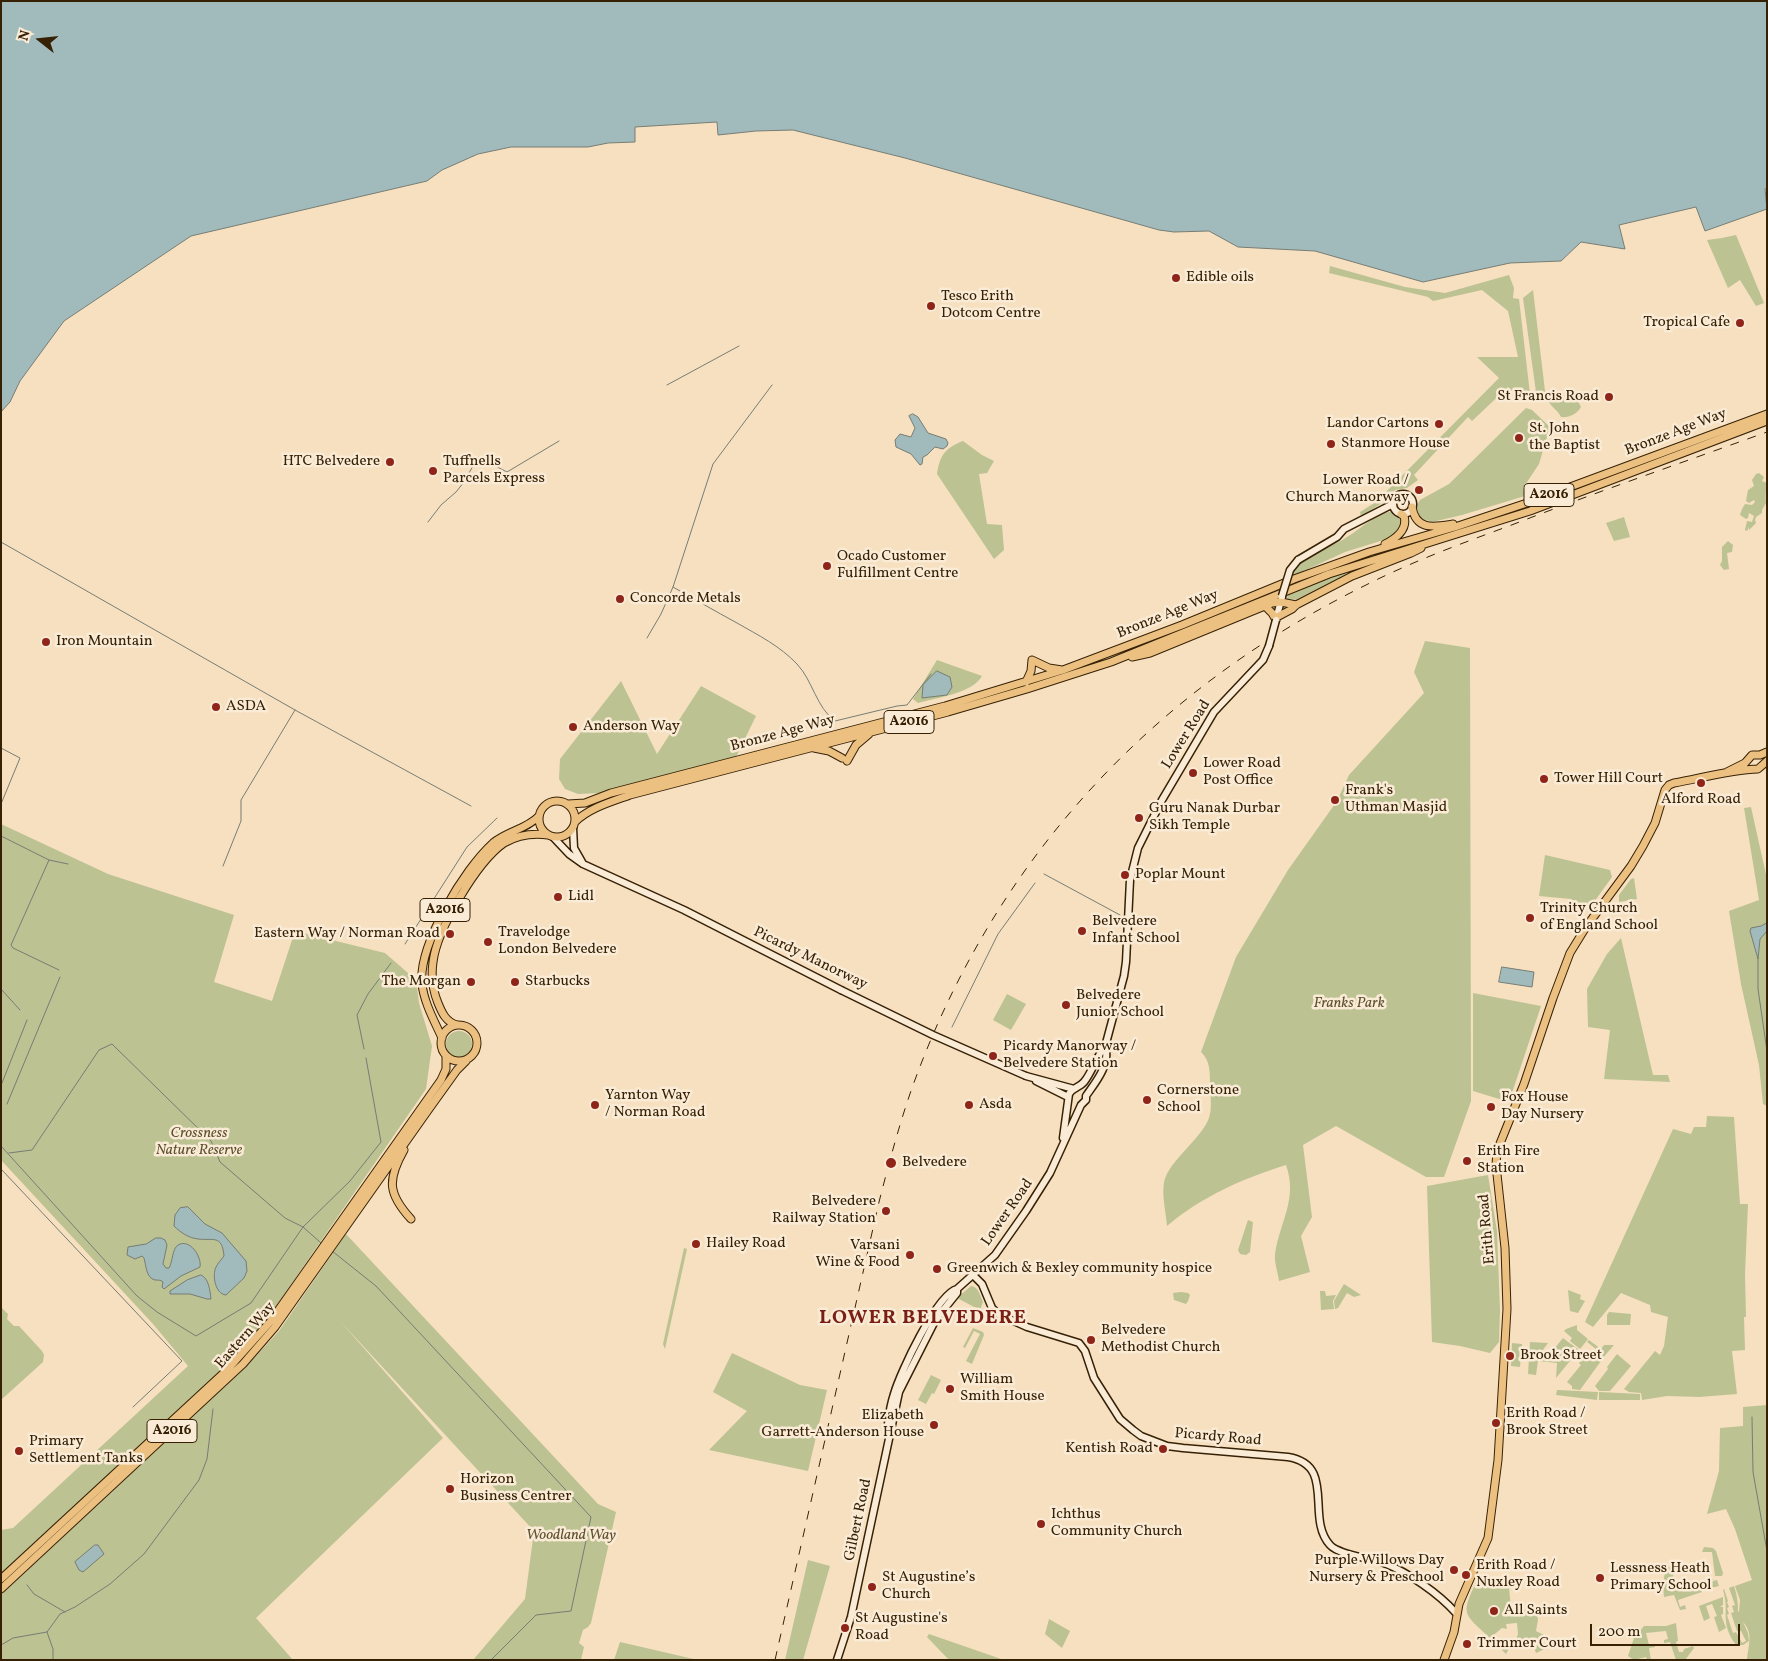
<!DOCTYPE html>
<meta charset="utf-8">
<style>
body{margin:0}
#map{position:relative;width:1768px;height:1661px;overflow:hidden;background:#f6e0c0;font-family:Vollkorn,serif}
canvas{display:block}
.frame{position:absolute;inset:0;border:2px solid #372105;pointer-events:none}
.north{position:absolute;left:15px;top:15px;width:50px;height:50px;-webkit-text-stroke:4px #f9ebd6;paint-order:stroke;rotate:286deg;font-size:14px;font-weight:700;line-height:20px;text-align:center;color:#372105}
.north::after{content:'';display:block;margin:auto;width:18px;height:22px;background:#372105;clip-path:polygon(50% 0,100% 100%,50% 72%,0 100%)}
.scale{position:absolute;left:1590px;top:1624px;width:150px;height:22px;box-sizing:border-box;border:2px solid #372105;border-top:0;padding-left:6px;font-size:15px;line-height:18px;white-space:nowrap;color:#372105;-webkit-text-stroke:4px #f9ebd6;paint-order:stroke}
</style>
<div id="map">
<canvas width="1768" height="1661"></canvas>
<div class="frame"></div>
<div class="north">N</div>
<div class="scale">200 m</div>
</div>
<script>
const g = document.querySelector('canvas').getContext('2d');
g.lineJoin = 'round';
function paint(path, color) { g.fillStyle = color; g.fill(path, 'evenodd'); }
function trace(path, color, width, dash) { g.strokeStyle = color; g.lineWidth = width; g.lineCap = dash ? 'butt' : 'round'; g.setLineDash(dash || []); g.stroke(path); }
function write(font, color, halo, rows, align = 'center') {
  g.font = font + ' Vollkorn,serif'; g.lineWidth = 5; g.setLineDash([]); g.textBaseline = 'middle'; g.strokeStyle = halo; g.fillStyle = color; for (const [text, x, y, turn = 0] of rows) {
    g.save(); g.translate(x, y); g.rotate((+turn || 0) * Math.PI / 180); g.textAlign = isNaN(turn) ? turn : align; if (halo) g.strokeText(text, 0, 0); g.fillText(text, 0, 0); g.restore();
  }
}
const green = new Path2D(`
 M1736,235L1764,303L1756,306L1740,280L1728,288L1707,240L1722,238Z
 M1330,266L1405,287L1445,293L1509,275L1514,288L1513,298L1519,299L1530,394L1522,400L1508,387L1472,421L1468,417L1414,475L1418,480L1407,488L1395,490L1387,500L1361,516L1360,512L1376,502L1499,378L1477,357H1518L1508,311L1482,290L1433,301L1428,297L1329,273Z
 M1533,290L1545,391L1549,396L1536,392L1523,298Z
 M1576,397L1581,407C1577,414 1569,418 1561,417C1558,410 1550,406 1548,400Z
 M1526,408L1532,410L1550,427L1539,464L1523,488L1525,496L1462,515L1432,522L1420,518L1416,506L1420,500L1449,484Z
 M963,441L982,455L994,461L987,473L979,474L987,524L1002,525L1004,550L994,559L937,474C940,455 945,448 963,441Z
 M1759,473L1764,477L1762,481L1767,483C1766,490 1765,497 1766,503L1762,510V513L1756,517L1755,520L1756,523L1749,530V527L1747,531L1745,530L1747,521L1752,522L1754,516L1749,513L1748,518L1746,519L1740,515L1742,509L1745,504L1752,505L1755,502L1754,500L1749,503L1746,501L1748,490L1754,486L1752,480L1756,474Z
 M1394,511L1400,515L1401,521L1399,531L1390,538L1345,552L1293,576V572C1305,552 1329,549 1347,537C1362,528 1376,513 1394,511Z
 M1624,517L1630,537L1614,541L1606,523Z
 M1728,541L1733,545L1732,552L1727,553L1729,569L1724,570L1720,565L1722,561V547Z
 M1389,556V558L1347,574L1298,600L1287,599L1288,593L1304,586Z
 M1425,641L1470,648L1471,1101L1444,1177H1426L1336,1126L1303,1145L1312,1217L1301,1236L1310,1272L1279,1281C1278,1273 1274,1262 1275,1254C1280,1221 1298,1199 1286,1165C1244,1178 1201,1197 1167,1226C1166,1211 1160,1189 1166,1176C1174,1157 1207,1133 1210,1114C1212,1105 1210,1093 1210,1084C1210,1072 1210,1060 1201,1052L1236,957L1288,870L1337,801L1349,775L1424,693L1414,672Z
 M937,660L982,676C973,693 936,698 918,703L913,699Z
 M621,681L657,754L701,686L756,716L736,757L600,793L578,794L565,789L559,779L560,759Z
 M1751,807L1767,879V1106L1763,1104L1759,1065L1741,984L1729,911L1759,900L1744,808Z
 M1,824L108,874L234,915L214,982L272,1001L295,931L385,953L416,980L419,1003L432,1046L426,1089L265,1322L226,1366L1,1574V1530L13,1528L188,1366L153,1324L1,1160Z
 M1545,855L1610,870L1612,877L1589,909L1571,899L1539,896Z
 M1634,878L1637,899L1619,902V895L1631,879Z
 M1621,938L1653,1075H1668L1670,1082L1604,1079L1610,1030L1588,1027L1587,989L1607,954Z
 M1473,993L1541,1006L1509,1102L1473,1091Z
 M1007,994L1026,1004L1011,1030L993,1020Z
 M446 1044a13 13 0 1 1 26 0a13 13 0 1 1-26 0Z
 M1707,1116L1734,1117L1740,1204H1748L1745,1274L1746,1317H1744L1745,1350L1732,1351L1737,1394L1699,1397L1667,1396L1642,1400L1641,1393L1629,1392L1624,1389L1655,1351L1660,1355L1664,1346L1668,1317L1651,1312L1650,1305L1621,1293L1593,1327L1585,1322L1673,1129L1691,1134L1694,1127H1706Z
 M1488,1175L1497,1231L1500,1311L1499,1342L1490,1353L1460,1346L1432,1342L1427,1186Z
 M1248,1220L1253,1222L1250,1252L1246,1255L1240,1254L1238,1250Z
 M346,1234L598,1504L616,1512L591,1623L588,1627L583,1630L579,1643L584,1647L581,1660H473L525,1599L534,1531L340,1321L443,1438L256,1618L293,1660H1V1595L245,1368L279,1331Z
 M684,1248L687,1249L665,1349L663,1344Z
 M1344,1284L1361,1295L1354,1297L1347,1293L1338,1308L1335,1309L1334,1301Z
 M971,1286C979,1287 980,1296 983,1302L980,1310L957,1298Z
 M1568,1290L1581,1295L1580,1299L1585,1301L1578,1313L1570,1311Z
 M1320,1291H1325L1326,1296L1336,1295L1333,1301L1334,1309L1321,1310Z
 M1181,1292L1188,1293L1190,1295L1188,1301L1186,1304L1174,1300L1173,1293Z
 M1,1307L8,1314L7,1319L14,1326H19L42,1351L44,1355L43,1362L1,1400Z
 M1609,1312L1631,1314L1630,1325H1607V1315Z
 M1577,1325V1330L1588,1339L1580,1349L1570,1341L1572,1338L1564,1331L1566,1329Z
 M973,1328L983,1332L984,1335L972,1364L966,1361L980,1334L974,1331L965,1348L963,1347Z
 M1563,1338L1579,1350L1556,1378L1557,1363L1538,1361L1536,1375L1528,1374L1530,1342L1548,1343L1539,1355L1545,1360Z
 M1589,1340L1601,1349L1604,1345H1614L1602,1359L1594,1353L1596,1349L1587,1342Z
 M1512,1343L1522,1344L1520,1367L1511,1366Z
 M1589,1351L1601,1361L1580,1390L1572,1389V1386L1567,1382L1581,1365L1579,1363Z
 M732,1353L800,1385L827,1390L808,1471L709,1450L747,1411L713,1392Z
 M1617,1354L1631,1366L1610,1391H1599L1595,1386L1608,1369L1607,1367Z
 M931,1375L941,1380L934,1394L932,1393L926,1404L918,1400Z
 M1557,1390L1598,1392L1597,1400L1556,1395Z
 M1599,1392L1640,1394V1400H1599Z
 M1767,1405V1660H1747C1748,1646 1754,1634 1743,1622L1748,1633L1749,1641L1743,1645H1736C1719,1622 1730,1612 1723,1590L1724,1589L1728,1601L1727,1602L1729,1607L1727,1608L1729,1614L1727,1615L1733,1633L1736,1632L1742,1643L1746,1641L1741,1631H1737L1731,1613L1734,1612L1732,1606L1735,1605L1729,1588L1734,1586C1737,1595 1738,1602 1738,1611L1739,1612L1740,1600L1735,1586L1752,1580L1735,1529L1726,1509L1707,1514L1719,1471L1720,1428L1743,1426V1407Z
 M1704,1547L1713,1548L1716,1551L1723,1573L1722,1576H1715L1712,1552H1702Z
 M808,1560L830,1566L803,1660H785Z
 M1666,1566L1673,1568V1584L1714,1579L1709,1582L1717,1580L1719,1586L1702,1590V1592L1678,1600L1680,1607L1685,1605L1686,1609L1680,1610L1674,1595L1664,1597L1663,1584Z
 M1477,1580L1507,1585L1509,1587L1511,1610L1536,1609L1538,1620L1536,1631L1546,1636L1543,1641L1547,1648L1536,1653L1534,1647L1538,1645L1534,1639H1530L1511,1645L1506,1654L1492,1640L1494,1638L1509,1640L1510,1637L1513,1641H1517V1636L1518,1635L1517,1623L1506,1624L1507,1629L1502,1628L1490,1638C1462,1612 1461,1615 1477,1580Z
 M1723,1597V1605L1720,1607H1723V1614L1721,1615L1726,1628L1719,1632L1714,1617L1717,1616L1712,1604L1706,1606L1710,1618L1704,1621L1699,1606Z
 M1049,1619L1070,1631L1062,1648L1045,1634Z
 M1676,1623L1678,1641L1676,1642L1679,1652H1683L1684,1649L1693,1646L1694,1648L1685,1660H1676L1670,1642L1664,1643V1640L1668,1639L1666,1631L1646,1633L1649,1645L1655,1644V1647L1649,1648L1651,1660H1647L1646,1657L1634,1660L1628,1656L1634,1638L1644,1626H1666Z
 M929,1634L1004,1660H949L927,1637Z
 M620,1642L698,1660H614Z`);
const water = new Path2D(`
 M1,1H1767V188L1765,189L1767,209L1705,231L1696,207L1619,225L1625,249L1581,242L1561,261L1510,263L1423,282L1315,251L1238,247L1209,231L1174,232L1159,230L905,158L793,130L756,131L718,135L717,122L635,127V142L608,143L588,147H511L478,154L442,170L427,181L191,236L64,321L20,381L10,402L1,412Z
 M913,414L918,417L928,433L946,439L948,443L947,446L943,449L935,447L927,455L923,457L922,464L920,465L911,454L896,447L895,440L900,434L911,437L915,428L909,416Z
 M937,671L950,677L952,687L947,695L922,698L923,685Z
 M1767,923V931L1760,939L1758,959L1750,931L1751,928L1761,926Z
 M1502,967L1534,972L1532,987L1499,982Z
 M188,1207L205,1224L222,1233L246,1261L247,1271L244,1278L226,1295C215,1294 212,1275 216,1267C218,1263 221,1260 224,1256C222,1234 213,1241 198,1239C189,1238 181,1233 174,1226L175,1215L180,1208Z
 M156,1238H161L165,1240L167,1245L163,1264L166,1268H169C173,1261 172,1249 178,1245C190,1238 202,1257 200,1267L181,1276L164,1289L162,1287L163,1282C161,1280 158,1280 155,1280C146,1278 146,1265 144,1258L142,1256L135,1259L127,1255L128,1247L146,1244Z
 M201,1275C209,1278 210,1291 211,1299H207L190,1294H170V1291L187,1280Z
 M95,1545H98L104,1554L83,1572L79,1570L75,1562Z`);
const stream = new Path2D(`
 M667,385L739,346
 M428,522L441,505L456,492L464,482L478,457L507,472L559,441
 M1,542L295,710L471,806
 M673,587C694,599 715,611 737,623C758,635 780,646 797,664C813,681 816,707 835,721L897,706L907,705L931,674
 M647,638L661,614L673,587L713,464L772,385
 M1,748L20,758L1,804
 M1,836L49,860L68,864
 M49,860L11,945L13,948L59,970
 M223,866L241,821V800L295,710
 M1044,874L1120,915
 M405,944L467,847L497,818
 M1758,959V989L1767,1051
 M1,989L20,1010
 M952,1027L998,934L1035,883
 M364,1049L357,1015L368,994L391,963
 M2,1083L27,1020
 M7,1104L60,977
 M1,1146L137,1296L157,1312L196,1336L251,1303L303,1227L350,1181L381,1142L366,1058
 M9,1153L32,1150L99,1050L112,1044L211,1141L220,1162L285,1218L303,1227L321,1243
 M1,1169L182,1361L133,1407
 M332,1251L376,1286L591,1517L571,1611L536,1615L491,1660
 M1752,1417L1753,1472L1767,1551
 M27,1585L34,1594L65,1612
 M47,1632L53,1649V1660
 M1,1645L13,1638L47,1632L60,1614L75,1607L110,1584L144,1554L199,1480L207,1459L213,1409`);
const secondary = new Path2D(`
 M1393 504a10 10 0 1 1 20 0a10 10 0 1 1-20 0Z
 M1298,560L1337,537L1344,529L1393,504
 M1276,619L1282,597
 M573,828L574,848L582,862
 M553,837L569,854L583,864L684,910L841,990
 M1026,1076L1074,1089
 M1036,1081L1068,1097
 M1063,1138L1069,1094C1073,1087 1079,1088 1084,1082C1093,1071 1096,1056 1105,1047
 M973,1275L982,1284L992,1308L998,1314L1027,1327L1079,1343L1085,1351L1094,1378L1120,1419L1133,1430L1141,1436L1167,1446L1183,1448L1288,1457C1337,1465 1305,1518 1330,1545C1339,1555 1370,1558 1384,1563C1409,1573 1438,1593 1456,1613
 M891,1428L888,1424C889,1414 891,1403 894,1394C900,1373 937,1294 957,1289L995,1255L1026,1211L1050,1173L1081,1105L1086,1100V1096C1095,1083 1111,1064 1105,1047L1124,976L1126,962L1130,880L1138,848L1162,800L1214,712L1263,660L1269,646
 M837,1660L851,1617L899,1392L936,1319L957,1293V1289`);
const primary = new Path2D(`
 M1412,507C1416,531 1434,527 1453,524
 M1385,544C1395,539 1408,530 1404,516L1401,514
 M1265,606L1272,613L1276,620
 M1277,617L1292,609L1296,605L1352,576L1411,553L1421,548
 M1132,657L1150,653L1272,603L1281,602L1296,605
 M1026,682L1031,671L1032,660L1049,668L1062,670
 M814,748L829,751L842,758
 M847,761L856,745L869,734
 M1727,772L1745,763L1752,755H1760L1767,752
 M539 819a18 18 0 1 1 36 0a18 18 0 1 1-36 0Z
 M568,804L585,803L611,793L945,706L1063,670L1182,625L1294,579L1369,552L1455,527L1527,503L1767,414
 M575,822C589,808 611,802 630,795L948,712L1027,689L1111,662L1329,574L1530,511L1767,421
 M441 1043a18 18 0 1 1 36 0a18 18 0 1 1-36 0Z
 M457,1025C446,1022 442,1013 438,1003C433,991 431,976 433,962C437,929 477,862 504,843C518,835 533,833 548,835
 M442,1038C435,1022 424,1003 422,984C418,945 464,869 493,843C507,831 527,829 539,816
 M404,1150C387,1180 388,1194 411,1219
 M1,1579L228,1369L270,1322L441,1080L446,1069V1056
 M1,1589L243,1364L275,1327L429,1109L457,1070L466,1061
 M1444,1660L1454,1632L1459,1604L1488,1538L1498,1460L1507,1309L1505,1248L1496,1165L1497,1151L1524,1084L1553,998L1570,953L1586,927L1631,866L1643,846L1655,823L1665,790L1669,785L1674,783C1702,778 1730,770 1758,769L1767,761`);
const rail = new Path2D(`
 M775,1660L879,1202C889,1163 899,1125 912,1088C993,862 1150,692 1364,586C1411,562 1460,544 1509,526C1594,493 1681,463 1767,432`);
const secondaryBridge = new Path2D(`
 M1282,596L1290,570L1298,560
 M1269,646L1276,620
 M841,990L933,1035L1026,1076`);
const markers = [
 [1176,278,5,"#8f2418"],
 [931,306,5,"#8f2418"],
 [1740,323,5,"#8f2418"],
 [1609,397,5,"#8f2418"],
 [1439,424,5,"#8f2418"],
 [1519,438,5,"#8f2418"],
 [1331,444,5,"#8f2418"],
 [390,462,5,"#8f2418"],
 [433,471,5,"#8f2418"],
 [1419,490,5,"#8f2418"],
 [827,566,5,"#8f2418"],
 [620,599,5,"#8f2418"],
 [46,642,5,"#8f2418"],
 [216,707,5,"#8f2418"],
 [573,727,5,"#8f2418"],
 [1193,773,5,"#8f2418"],
 [1544,779,5,"#8f2418"],
 [1701,783,5,"#8f2418"],
 [1335,800,5,"#8f2418"],
 [1139,818,5,"#8f2418"],
 [1125,875,5,"#8f2418"],
 [558,897,5,"#8f2418"],
 [1530,918,5,"#8f2418"],
 [1082,931,5,"#8f2418"],
 [450,934,5,"#8f2418"],
 [488,942,5,"#8f2418"],
 [471,982,5,"#8f2418"],
 [515,982,5,"#8f2418"],
 [1066,1005,5,"#8f2418"],
 [993,1056,5,"#8f2418"],
 [1147,1100,5,"#8f2418"],
 [595,1105,5,"#8f2418"],
 [969,1105,5,"#8f2418"],
 [1491,1107,5,"#8f2418"],
 [1467,1161,5,"#8f2418"],
 [891,1163,6,"#8f2418"],
 [886,1211,5,"#8f2418"],
 [696,1244,5,"#8f2418"],
 [910,1255,5,"#8f2418"],
 [937,1269,5,"#8f2418"],
 [1091,1340,5,"#8f2418"],
 [1510,1356,5,"#8f2418"],
 [950,1389,5,"#8f2418"],
 [1496,1423,5,"#8f2418"],
 [934,1425,5,"#8f2418"],
 [1163,1449,5,"#8f2418"],
 [19,1451,5,"#8f2418"],
 [450,1489,5,"#8f2418"],
 [1041,1524,5,"#8f2418"],
 [1454,1570,5,"#8f2418"],
 [1466,1575,5,"#8f2418"],
 [1600,1578,5,"#8f2418"],
 [872,1587,5,"#8f2418"],
 [1494,1611,5,"#8f2418"],
 [845,1628,5,"#8f2418"],
 [1467,1644,5,"#8f2418"]
];
const shields = [
 [1549,495,50],
 [909,722,50],
 [445,910,50],
 [172,1431,50]
];
const shieldNames = [
 ["A2016",1549,495],
 ["A2016",909,722],
 ["A2016",445,910],
 ["A2016",172,1431]
];
const poiNames = [
 ["Edible oils",1186,278],
 ["Tesco Erith",941,297],
 ["Dotcom Centre",941,314],
 ["Tropical Cafe",1730,323,"right"],
 ["St Francis Road",1599,397,"right"],
 ["Landor Cartons",1429,424,"right"],
 ["St. John",1529,429],
 ["the Baptist",1529,446],
 ["Stanmore House",1341,444],
 ["HTC Belvedere",380,462,"right"],
 ["Tuffnells",443,462],
 ["Parcels Express",443,479],
 ["Lower Road /",1409,481,"right"],
 ["Church Manorway",1409,498,"right"],
 ["Ocado Customer",837,557],
 ["Fulfillment Centre",837,574],
 ["Concorde Metals",630,599],
 ["Iron Mountain",56,642],
 ["ASDA",226,707],
 ["Anderson Way",583,727],
 ["Lower Road",1203,764],
 ["Post Office",1203,781],
 ["Tower Hill Court",1554,779],
 ["Frank's",1345,791],
 ["Uthman Masjid",1345,808],
 ["Alford Road",1701,800,"center"],
 ["Guru Nanak Durbar",1149,809],
 ["Sikh Temple",1149,826],
 ["Poplar Mount",1135,875],
 ["Lidl",568,897],
 ["Trinity Church",1540,909],
 ["of England School",1540,926],
 ["Belvedere",1092,922],
 ["Infant School",1092,939],
 ["Travelodge",498,933],
 ["London Belvedere",498,950],
 ["Eastern Way / Norman Road",440,934,"right"],
 ["The Morgan",461,982,"right"],
 ["Starbucks",525,982],
 ["Belvedere",1076,996],
 ["Junior School",1076,1013],
 ["Picardy Manorway /",1003,1047],
 ["Belvedere Station",1003,1064],
 ["Cornerstone",1157,1091],
 ["School",1157,1108],
 ["Yarnton Way",605,1096],
 ["/ Norman Road",605,1113],
 ["Fox House",1501,1098],
 ["Day Nursery",1501,1115],
 ["Asda",979,1105],
 ["Erith Fire",1477,1152],
 ["Station",1477,1169],
 ["Belvedere",902,1163],
 ["Belvedere",876,1202,"right"],
 ["Railway Station",876,1219,"right"],
 ["Hailey Road",706,1244],
 ["Varsani",900,1246,"right"],
 ["Wine & Food",900,1263,"right"],
 ["Greenwich & Bexley community hospice",947,1269],
 ["Belvedere",1101,1331],
 ["Methodist Church",1101,1348],
 ["Brook Street",1520,1356],
 ["William",960,1380],
 ["Smith House",960,1397],
 ["Erith Road /",1506,1414],
 ["Brook Street",1506,1431],
 ["Elizabeth",924,1416,"right"],
 ["Garrett-Anderson House",924,1433,"right"],
 ["Primary",29,1442],
 ["Settlement Tanks",29,1459],
 ["Kentish Road",1153,1449,"right"],
 ["Horizon",460,1480],
 ["Business Centrer",460,1497],
 ["Ichthus",1051,1515],
 ["Community Church",1051,1532],
 ["Purple Willows Day",1444,1561,"right"],
 ["Nursery & Preschool",1444,1578,"right"],
 ["Erith Road /",1476,1566],
 ["Nuxley Road",1476,1583],
 ["Lessness Heath",1610,1569],
 ["Primary School",1610,1586],
 ["St Augustine’s",882,1578],
 ["Church",882,1595],
 ["All Saints",1504,1611],
 ["St Augustine's",855,1619],
 ["Road",855,1636],
 ["Trimmer Court",1477,1644]
];
const streetNames = [
 ["Bronze Age Way",1676,433,-21],
 ["Bronze Age Way",1168,615,-22],
 ["Bronze Age Way",783,734,-15],
 ["Lower Road",1187,735,-58],
 ["Picardy Manorway",810,959,26],
 ["Lower Road",1008,1213,-55],
 ["Erith Road",1488,1229,-95],
 ["Eastern Way",246,1336,-49],
 ["Picardy Road",1218,1438,5],
 ["Gilbert Road",859,1520,-78]
];
const parkNames = [
 ["Franks Park",1349,1004],
 ["Crossness",199,1134],
 ["Nature Reserve",199,1151],
 ["Woodland Way",571,1536]
];
const districtNames = [
 ["LOWER BELVEDERE",923,1319]
];
paint(green, '#bcc292');
paint(water, '#a1babc');
trace(water, '#777d73', 1);
trace(stream, '#777d73', 1);
trace(secondary, '#372105', 9);
trace(primary, '#372105', 9);
trace(secondary, '#f9ebd6', 6);
trace(primary, '#ebc080', 7);
trace(rail, '#372105', 1, [9, 9]);
trace(secondaryBridge, '#372105', 9, []);
trace(secondaryBridge, '#f9ebd6', 6);
for (const [x, y, r, color] of markers) { const dot = new Path2D(); dot.arc(x, y, r, 0, 2 * Math.PI); g.fillStyle = color; g.fill(dot); trace(dot, '#f9ebd6', 2); }
for (const [x, y, w] of shields) { const box = new Path2D(); box.roundRect(x - w / 2, y - 11.5, w, 23, 4); g.fillStyle = '#f9ebd6'; g.fill(box); trace(box, '#372105', 1); }
write('bold 14px', '#372105', null, shieldNames);
write('15px', '#372105', '#f9ebd6', poiNames, 'left');
write('15px', '#372105', '#f9ebd6', streetNames);
write('italic 15px', '#5f512f', '#f9ebd6', parkNames);
g.letterSpacing = '1px';
write('bold 20px', '#7a1f14', '#f9ebd6', districtNames);
g.letterSpacing = '0px';
</script>
